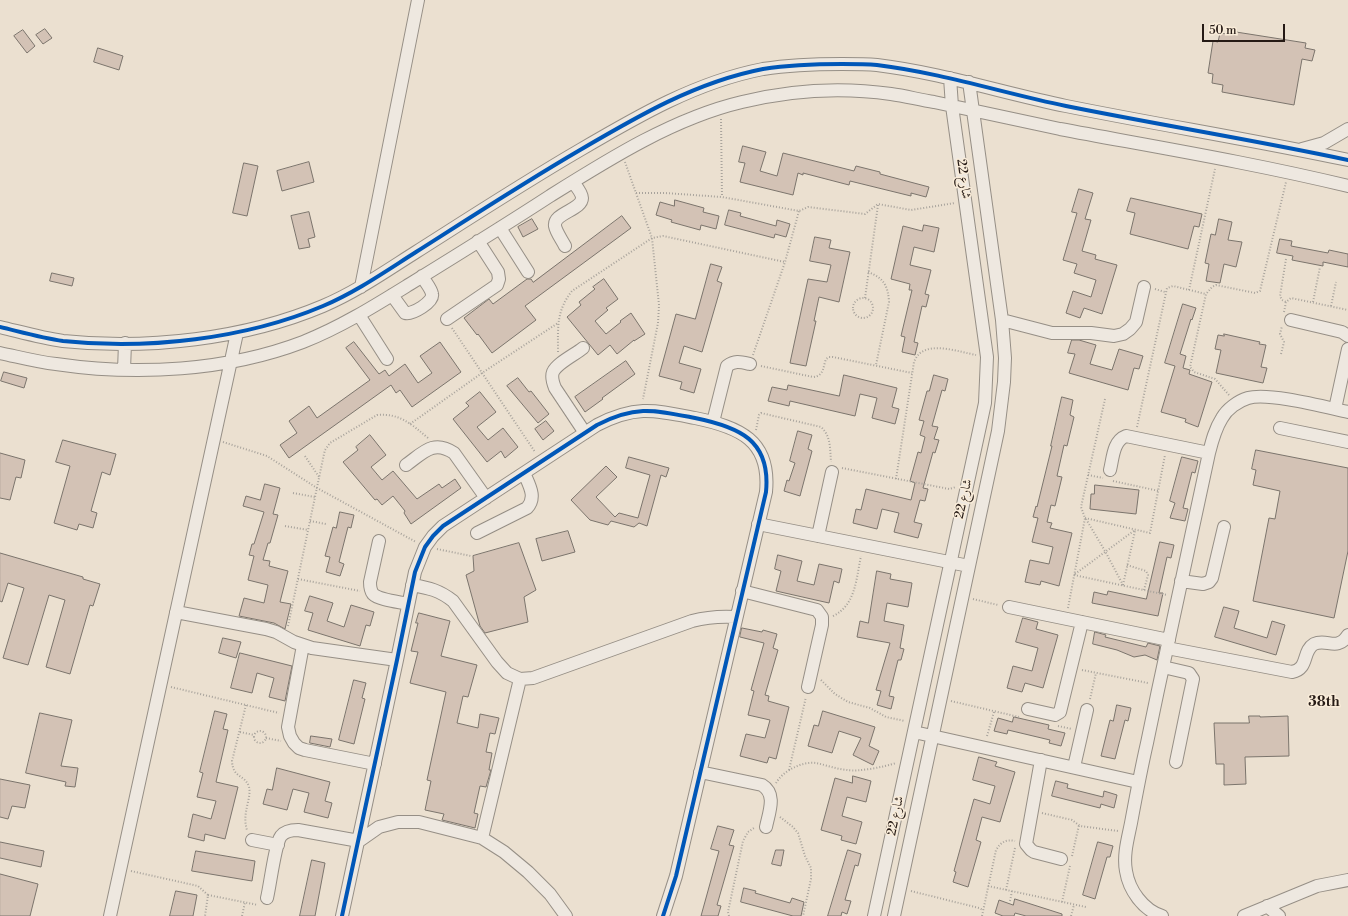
<!DOCTYPE html>
<meta charset="utf-8">
<style>
body{margin:0}
#map{position:relative;width:1348px;height:916px;overflow:hidden;background:#ebe0d0;font-family:"Libre Bodoni",serif}
canvas{display:block}
.scale{position:absolute;left:1202px;top:24px;width:83px;height:18px;box-sizing:border-box;border:2px solid #251a15;border-top:0;padding-left:5px;font-size:12px;line-height:14px;white-space:nowrap;color:#251a15;-webkit-text-stroke:3px #f9ecd9;paint-order:stroke}
</style>
<div id="map">
<canvas width="1348" height="916"></canvas>
<div class="scale">50 m</div>
</div>
<script>
const g = document.querySelector('canvas').getContext('2d');
g.lineJoin = 'round';
function paint(path, color) { g.fillStyle = color; g.fill(path, 'evenodd'); }
function trace(path, color, width, dash) { g.strokeStyle = color; g.lineWidth = width; g.lineCap = dash ? 'butt' : 'round'; g.setLineDash(dash || []); g.stroke(path); }
function write(font, color, halo, rows, align = 'center') {
  g.font = font + ' "Libre Bodoni",Amiri,serif'; g.lineWidth = 3; g.setLineDash([]); g.textBaseline = 'middle'; g.strokeStyle = halo; g.fillStyle = color; for (const [text, x, y, turn = 0] of rows) {
    g.save(); g.translate(x, y); g.rotate((+turn || 0) * Math.PI / 180); g.textAlign = isNaN(turn) ? turn : align; if (halo) g.strokeText(text, 0, 0); g.fillText(text, 0, 0); g.restore();
  }
}
const building = new Path2D(`
 M45,29L52,38L43,44L36,35Z
 M23,30L35,46L27,53L14,36Z
 M1236,32L1306,43L1305,48L1315,50L1312,61L1302,59L1294,105L1222,92L1223,85L1212,83L1213,74L1208,73L1213,41L1218,42L1220,33L1235,35Z
 M98,48L123,56L119,70L94,62Z
 M743,146L766,152L760,171L777,176L783,153L854,171L856,166L880,172V174L929,187L926,197L911,193V196L850,181L849,185L803,173V175L798,173L793,195L740,182L745,163L739,162Z
 M309,162L314,182L282,191L277,171Z
 M244,163L258,166L247,216L233,213Z
 M1079,189L1093,193L1085,219L1091,220L1082,251L1096,255L1095,259L1117,265L1102,314L1084,308L1080,318L1066,313L1073,291L1091,297L1096,280L1074,273L1077,264L1063,260L1077,213L1072,212Z
 M1131,198L1202,214L1199,227L1194,226L1188,249L1130,234L1135,213L1127,211Z
 M675,200L704,208L703,212L719,216L716,229L701,225L700,230L671,222L672,220L656,215L660,202L674,206Z
 M729,210L741,213L740,216L776,226L777,220L790,224L786,237L775,234L774,238L725,225Z
 M309,212L315,237L308,239L310,247L299,249L291,216Z
 M622,216L631,228L525,306L536,320L492,353L478,334L477,335L464,318L489,299L493,304L527,279H531L533,282Z
 M532,219L538,229L523,237L518,227Z
 M1219,219L1232,222L1228,240L1242,242L1236,267L1224,264L1220,283L1206,281L1209,264L1205,263L1211,234L1215,235Z
 M924,225L939,228L934,252L914,247L910,265L931,270L925,294L929,295L926,307L922,306L914,342L918,343L915,355L902,352L905,337L901,336L912,290H909L910,284L891,279L903,226L922,231Z
 M815,237L831,240L829,248L850,252L839,302L819,297L814,321H816L806,366L790,363L808,279L827,282L831,265L810,261Z
 M1280,239L1292,241L1291,246L1328,253L1329,250L1348,254V267L1323,262V266L1292,260L1293,256L1277,253Z
 M711,264L722,267L717,281L722,283L702,352L684,346L679,363L701,369L694,393L680,389L682,382L659,376L676,314L695,319Z
 M52,273L74,278L72,286L50,281Z
 M604,279L618,299L606,308L608,310L595,321L606,334L621,322L620,321L631,313L645,334L634,341V340L617,354L610,345L598,355L567,317L581,305L579,302L595,289L593,287Z
 M1183,304L1196,308L1192,320L1191,319L1180,354L1186,356L1183,368L1190,370L1189,374L1212,382L1198,427L1185,422L1186,419L1161,412L1175,366L1165,363Z
 M1224,334L1260,342L1259,344L1266,345L1261,367L1267,368L1263,383L1216,373L1221,350L1215,349L1218,335L1224,336Z
 M1072,340H1079L1096,345L1090,364L1112,370L1119,349L1143,356L1139,369L1134,368L1128,390L1069,373L1075,354L1068,353Z
 M354,342L379,374L385,370L389,376L405,364L418,383L432,373L420,356L440,342L461,372L412,407L400,390L396,393L391,385L289,458L280,445L297,433L289,421L309,406L317,418L370,380L346,348Z
 M626,361L635,374L602,398L603,399L585,412L575,397Z
 M4,372L27,378L24,388L1,381Z
 M844,375L897,388L892,407L899,409L895,424L872,418L877,398L860,394L855,416L790,401L789,406L768,401L772,387L787,390L788,385L839,396Z
 M934,375L948,379L945,391L942,390L932,426L938,427L934,439L939,440L935,453L933,452L923,488L928,489L925,501L920,500L914,522L922,524L918,538L894,532L899,513L882,509L877,529L853,523L856,509L861,510L866,489L911,500L915,483L910,481L918,452L921,453L925,437L920,435L924,421L919,420L927,391H929Z
 M518,378L529,392L531,391L549,414L538,423L507,386Z
 M480,392L496,412L477,427L488,440L503,428L518,447L505,458L501,451L487,462L453,419L469,406L466,403Z
 M1062,397L1073,400L1070,415L1074,417L1067,446L1064,445L1057,476L1062,477L1055,506L1051,505L1047,522L1052,523L1050,528L1072,533L1059,586L1041,581L1040,585L1025,582L1030,560L1049,564L1053,547L1032,542L1038,518L1033,517L1036,506L1037,507L1052,446H1051Z
 M546,421L554,431L543,440L535,429Z
 M798,431L812,435L808,449L812,451L800,496L784,491L787,480L789,481L795,463L790,461Z
 M370,435L386,455L371,467L382,480L393,471L417,499L439,484L442,488L455,479L461,488L411,524L404,513L405,511L393,496L382,505L377,499L375,500L343,462L358,450L356,447Z
 M63,440L116,454L110,475L102,472L91,511L97,513L93,528L79,524L77,530L54,523L70,466L56,462Z
 M1256,450L1348,468V551L1334,618L1253,601L1269,518L1275,519L1280,491L1253,485L1256,470L1252,469Z
 M0,453L25,460L21,478L16,477L10,500L0,498Z
 M629,457L669,468L666,477L661,475L647,526L639,523L634,527L611,521L608,525L590,520L571,500L606,466L617,477L596,497L615,517L619,513L638,518L650,475L626,468Z
 M1182,457L1198,461L1195,473L1192,472L1183,508L1188,509L1185,521L1170,518L1175,503L1170,501Z
 M265,484L280,488L273,514L278,515L270,543H268L263,560L270,561L269,566L288,571L280,602L291,604L285,629L274,623L239,616L244,598L264,603L268,585L248,580L254,556L249,555L252,544H254L264,512L243,506L246,496L260,500Z
 M1095,485L1139,490L1136,514L1090,509L1091,494H1094Z
 M340,512L354,515L351,528L348,527L339,562L344,564L340,576L326,572L330,557L325,556L333,527L336,528Z
 M568,531L575,552L542,561L536,539Z
 M1160,542L1174,545L1171,558L1167,557L1159,593H1163L1158,616L1092,603L1094,592L1107,595L1108,591L1146,599Z
 M519,543L536,590L524,597L528,622L485,633L480,626L466,575L474,571L473,556Z
 M0,553L83,577V579L100,584L93,606L90,605L70,674L46,667L65,600L49,595L28,665L3,658L24,588L8,583L2,602L0,601Z
 M778,555L802,561L797,581L814,585L819,564L842,569L839,583L834,581L829,603L776,591L781,571L775,569Z
 M877,571L891,574L890,579L912,583L908,607L887,603L884,621L904,625L900,648L904,649L901,660H898L889,696L894,697L891,709L877,705L881,691L876,690L890,643L857,637L860,621L868,623Z
 M310,596L333,603L327,621L344,627L351,605L374,612L370,626L366,625L360,646L308,630L313,613L305,611Z
 M1224,607L1239,611L1234,628L1267,638L1272,621L1285,625L1276,655L1215,637Z
 M419,613L450,621L441,656L477,665L468,697L463,696L457,723L478,728L480,714L499,718L495,734L490,733L486,752L492,753L489,770H491L486,787L480,786L474,813L478,814L475,828L442,820L444,814L425,810L431,781L427,780L446,692L410,683L418,652L411,651L418,623H416Z
 M1023,618L1038,622L1036,629L1058,635L1043,688L1025,683L1022,692L1007,688L1013,666L1032,671L1038,648L1016,642Z
 M742,628L762,632L763,630L777,634L773,648L778,650L765,695L769,696L768,701L789,707L776,759L769,757L767,763L740,756L746,734L765,738L770,720L748,715L754,691L751,690L764,643L740,637Z
 M1095,632L1106,635L1105,637L1146,647L1148,643L1160,646L1157,660L1145,655L1134,657L1117,650L1093,644Z
 M223,638L241,642L236,658L219,653Z
 M240,653L292,666L285,701L269,697L274,678L257,673L252,693L231,688Z
 M354,680L366,683L362,698L365,699L354,744L339,740Z
 M1117,705L1131,708L1128,721L1125,720L1115,759L1101,756L1110,720L1113,721Z
 M215,711L227,714L223,729L228,730L216,782L238,787L225,839L205,834L204,841L188,837L193,814L211,819L216,801L197,797L203,773L200,772Z
 M823,711L875,727L869,746L879,751L873,765L853,755L861,738L839,731L832,753L808,746L814,725L818,726Z
 M40,713L72,720L61,766L78,768L75,787L65,786L66,782L26,773Z
 M1249,716H1260V717L1288,716L1289,756L1245,757L1246,784L1224,785V764H1216L1214,723H1249Z
 M1014,717L1049,725L1048,729L1065,733L1061,746L1049,743L1050,740L1008,730L1007,734L994,731L998,718L1012,722Z
 M311,736L332,739L330,747L310,743Z
 M979,757L997,762L995,766L1015,772L1000,822L982,817L976,840L981,842L968,887L953,882L956,872L954,871L974,799L990,804L995,786L973,780Z
 M277,768L330,782L325,801L332,803L328,818L304,812L309,793L293,789L287,810L263,804L267,789L272,790Z
 M853,776L871,781L866,802L847,797L842,816L862,822L856,844L841,840L842,836L821,830L835,778L852,783Z
 M0,779L30,785L25,808L12,806L8,819L0,817Z
 M1056,781L1068,784L1067,788L1103,797L1104,791L1117,795L1114,808L1101,804L1100,808L1052,796Z
 M718,826L734,830L729,845L734,846L717,905L721,906L718,916H701L719,851L711,849Z
 M0,842L44,851L41,867L0,858Z
 M1098,842L1113,846L1110,857H1107L1095,899L1083,895Z
 M776,850H784L781,866L772,864Z
 M848,850L861,854L858,866L855,865L845,900L851,901L847,914L842,912L841,916H828Z
 M196,851L255,861L252,881L192,871Z
 M312,860L325,863L315,916H300Z
 M0,874L38,884L30,916H0Z
 M744,888L756,891L755,893L790,903L792,898L804,902L801,916H793L741,902Z
 M176,891L197,895L193,916H170Z
 M1015,899L1062,914V916H1026L1015,913L1014,916H1003L995,913L999,900L1013,905Z`);
const path = new Path2D(`
 M721,119L722,197
 M625,162L652,238L659,305L658,323L643,399
 M636,193H665L722,197L799,211L808,207L865,214L878,204L911,210L955,203
 M1286,259L1280,296L1282,300L1286,302
 M868,272C884,278 888,286 889,302L876,365
 M1155,289L1165,292
 M1189,290L1215,169
 M865,298L878,205
 M853 308a10 10 0 1 1 20 0a10 10 0 1 1-20 0Z
 M1313,302L1320,267
 M1331,306L1336,282
 M1284,312L1286,302L1291,298L1348,310
 M452,328L535,452
 M558,352C558,328 556,311 572,291L652,238L663,236L785,262
 M1281,354L1284,342L1280,334L1282,326
 M753,355L785,262L799,211
 M761,366L813,377C824,376 823,367 826,359L829,357H833L912,373
 M1229,395L1215,379L1194,372L1190,367L1206,294L1212,287L1216,285L1255,293L1260,291L1286,182
 M410,424L482,373L558,323
 M1137,427L1167,288L1173,286L1206,294
 M756,430L759,415L761,413L821,427C831,436 830,449 831,462
 M223,442L267,456L317,488L416,542
 M305,456L319,477
 M842,468L939,487L949,489L956,487
 M1088,475L1103,478
 M896,479L914,362C915,359 917,356 919,354C932,342 960,352 976,355
 M1113,481L1159,491
 M293,493L315,497
 M1085,518L1150,533L1165,455
 M1086,519L1105,551L1123,585
 M310,521L326,524
 M285,526L308,530
 M437,549L471,556
 M1127,565L1146,571L1148,575L1144,590
 M1075,574L1135,530
 M1074,575L1167,595
 M298,579L360,591
 M1123,585L1135,531
 M973,599L998,605
 M1068,608L1085,518L1081,507L1105,399
 M833,616C856,605 856,579 861,556
 M288,626L324,454L325,450L330,443L377,415C400,413 411,424 428,438
 M1082,670L1148,683
 M821,680L835,694L848,702L870,708L886,717L905,721
 M171,687L279,713
 M1090,699L1096,673
 M951,701L1019,717
 M246,705L232,761C233,779 245,774 249,787C251,794 247,804 246,812C245,818 245,824 247,830
 M1058,726L1072,729
 M254 737a6 6 0 1 1 12 0a6 6 0 1 1-12 0Z
 M240,732L254,735
 M987,736L994,712
 M266,738L281,741
 M789,770L806,697
 M776,783C783,771 802,761 816,763C826,765 836,769 847,770C858,772 884,767 896,763
 M1042,813L1072,820L1080,826L1118,831
 M780,817L793,827L798,833L805,856L811,868V879L803,916
 M1072,856L1079,825
 M131,871L198,886L208,895L205,916
 M988,886L1086,907
 M1006,890L1015,848
 M911,891L979,908L983,910
 M208,895L258,905
 M1010,901L1012,891
 M1062,902L1070,866
 M242,916L245,902
 M729,916L728,912L743,841L748,832L754,828
 M982,916L996,850C1001,842 1006,839 1015,841
 M1071,916L1074,905`);
const minor = new Path2D(`
 M1302,149L1324,143L1348,129
 M500,228L528,272
 M565,246C562,240 556,232 555,226C553,213 582,210 582,198C582,193 576,186 573,182
 M361,287L418,0
 M392,295L405,313C412,315 434,302 432,294C431,288 425,282 422,276
 M359,315L387,359
 M447,319L497,285L499,279L498,272L478,241
 M1002,320L1052,333H1091L1114,336L1123,334L1130,329L1136,322L1144,287
 M1291,320L1342,332L1348,336
 M0,327C21,332 42,338 63,341C147,350 245,339 323,306C356,292 386,271 416,252C471,217 525,182 580,150C638,116 696,82 763,69C789,65 815,64 842,64C853,64 866,64 877,65C942,73 1003,93 1066,106C1160,125 1254,140 1348,160
 M583,348C576,354 557,363 553,372C551,377 553,383 555,388L585,433
 M0,353C19,357 37,362 56,364C137,376 227,371 303,342C341,327 376,305 410,284C457,255 504,226 550,196C609,159 674,118 742,102C791,90 842,87 891,94C906,96 920,100 934,102C976,111 1018,120 1060,129C1156,147 1253,163 1348,186
 M124,370L125,343
 M1335,409L1348,349
 M713,422L727,366C735,360 741,362 750,364
 M1280,428L1348,442
 M406,465C423,453 433,439 454,453L486,498
 M1110,470C1113,458 1113,441 1126,436L1209,453
 M758,524L969,566
 M477,533L527,508C537,497 529,485 524,473
 M818,536L832,472
 M379,541L370,582C370,586 370,590 373,594C379,600 400,602 408,604
 M1181,581L1203,584L1209,582L1212,578L1224,527
 M412,585C429,588 439,590 453,601L497,662L507,673L520,679L533,678L692,621C707,617 720,616 736,617
 M742,591L817,610L822,617V625L808,687
 M1009,607L1169,640
 M176,612L266,629L276,632L294,642L312,648L397,660
 M303,645L288,727L290,736L294,743L299,748L305,750L375,764
 M1167,648L1292,672C1309,669 1302,651 1314,644C1327,638 1337,652 1348,635
 M1163,667L1189,673L1193,679L1176,762
 M1028,709L1055,715L1060,712L1082,622
 M914,732L1138,782
 M1041,760L1026,844L1031,850L1034,852L1061,859
 M1074,767L1087,710
 M700,772L762,785C777,794 769,812 766,827
 M482,838L520,679
 M252,840L278,845
 M267,898C270,886 275,844 281,836C285,831 292,830 298,830L359,841L379,827L398,822H419L482,838L504,852L528,872L550,894L566,916
 M1267,906L1279,916
 M110,916L237,333
 M342,916L397,660L415,572L425,547L433,536L443,526L597,425C636,405 654,410 695,418C739,427 771,440 766,492L676,876L663,916
 M874,916L985,403L987,357L952,106L950,78
 M894,916L998,431L1004,382L1005,358L1002,320L969,82
 M1162,916C1143,910 1129,890 1126,871C1123,855 1128,838 1131,823C1136,796 1141,769 1147,743C1167,646 1188,549 1209,453C1212,441 1215,429 1222,418C1227,409 1238,401 1248,398C1268,392 1325,407 1348,412
 M1244,916L1317,886L1348,880`);
const cycleway = new Path2D(`
 M0,327C21,332 42,338 63,341C147,350 245,339 323,306C356,292 386,271 416,252C471,217 525,182 580,150C638,116 696,82 763,69C789,65 815,64 842,64C853,64 866,64 877,65C942,73 1003,93 1066,106C1160,125 1254,140 1348,160
 M342,916L397,660L415,572L425,547L433,536L443,526L597,425C636,405 654,410 695,418C739,427 771,440 766,492L676,876L663,916`);
const streetNames = [
 ["شارع 22",963,179,82],
 ["شارع 22",964,499,-77],
 ["شارع 22",896,816,-78]
];
const neighbourhoodNames = [
 ["38th",1324,703]
];
paint(building, '#d3c2b5');
trace(building, '#7b746c', 1);
trace(minor, '#968f86', 14);
trace(path, '#a8a39c', 2, [1, 2]);
trace(minor, '#eee8e0', 12);
trace(cycleway, '#0057b8', 4);
write('13px', '#251a15', '#f9ecd9', streetNames);
write('bold 14px', '#251a15', '#f9ecd9', neighbourhoodNames);
</script>
